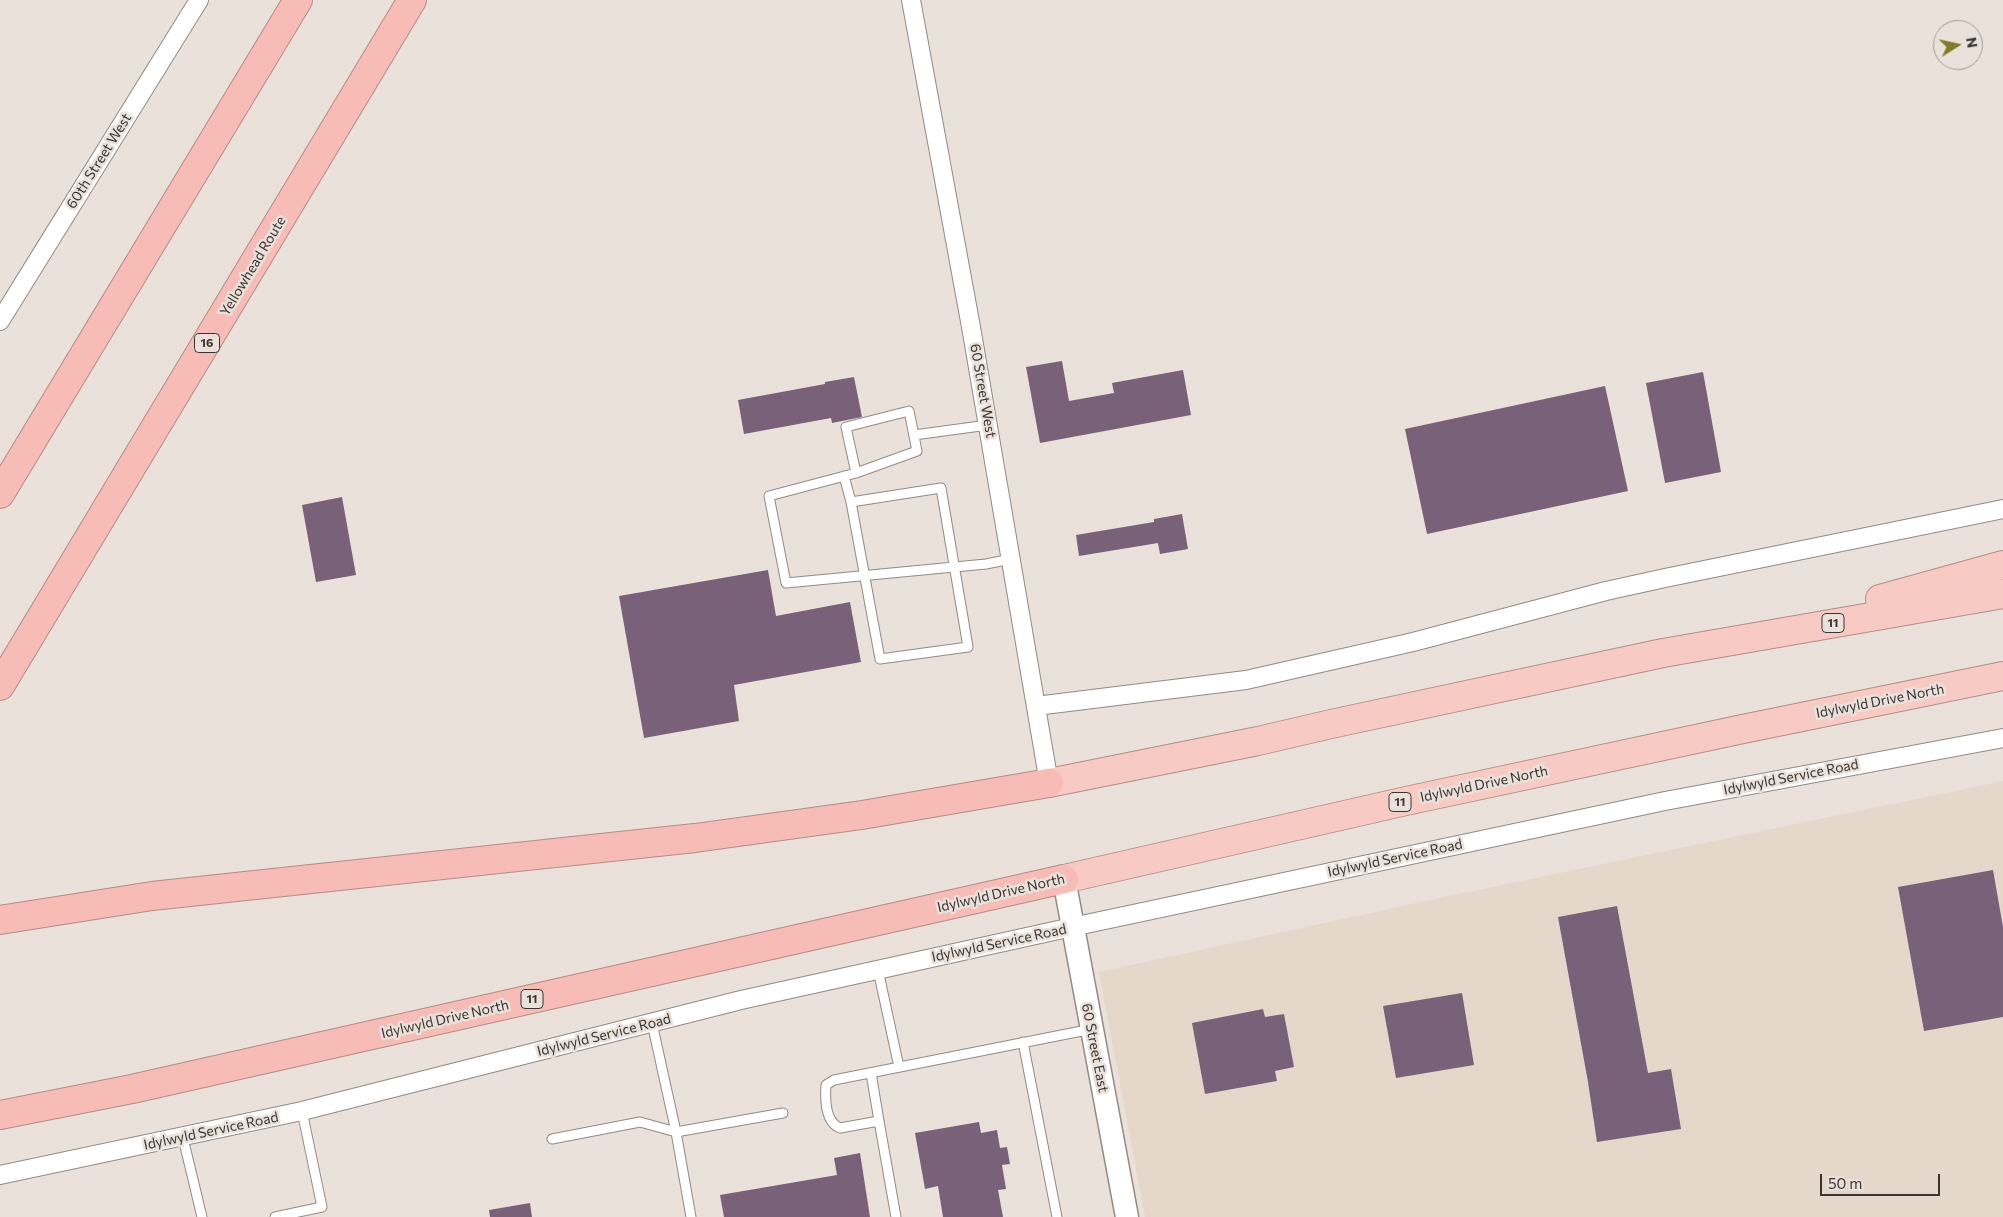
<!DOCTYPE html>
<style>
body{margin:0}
#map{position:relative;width:2003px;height:1217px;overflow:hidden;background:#eae1db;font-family:Commissioner,sans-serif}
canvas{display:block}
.north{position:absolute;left:1933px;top:20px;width:50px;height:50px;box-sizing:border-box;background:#eae1db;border:1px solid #a39c97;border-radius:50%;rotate:80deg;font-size:14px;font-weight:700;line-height:20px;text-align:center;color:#383532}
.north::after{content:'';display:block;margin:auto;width:18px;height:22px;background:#817d25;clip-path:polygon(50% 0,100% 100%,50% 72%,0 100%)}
.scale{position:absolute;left:1820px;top:1174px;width:120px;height:22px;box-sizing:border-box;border:2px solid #383532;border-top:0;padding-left:6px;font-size:15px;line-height:18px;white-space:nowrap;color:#383532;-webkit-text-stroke:4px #eae1db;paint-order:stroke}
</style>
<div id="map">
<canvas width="2003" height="1217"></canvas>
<div class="north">N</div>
<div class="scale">50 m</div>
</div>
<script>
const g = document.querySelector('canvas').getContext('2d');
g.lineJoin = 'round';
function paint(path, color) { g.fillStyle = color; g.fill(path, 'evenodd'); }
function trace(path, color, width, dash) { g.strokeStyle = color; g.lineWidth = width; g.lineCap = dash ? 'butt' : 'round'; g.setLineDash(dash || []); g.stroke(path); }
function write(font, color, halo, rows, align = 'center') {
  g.font = font + ' Commissioner,sans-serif'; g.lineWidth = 5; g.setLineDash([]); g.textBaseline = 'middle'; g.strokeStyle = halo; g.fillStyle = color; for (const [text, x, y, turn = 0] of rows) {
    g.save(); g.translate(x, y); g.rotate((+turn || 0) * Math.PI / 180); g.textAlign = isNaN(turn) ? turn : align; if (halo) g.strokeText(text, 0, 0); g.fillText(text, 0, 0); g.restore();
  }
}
const built = new Path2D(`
 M2003,781V1217H1145L1099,972L1444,897Z`);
const building = new Path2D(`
 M1062,361L1069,401L1114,393L1112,383L1183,370L1191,415L1040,443L1026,367Z
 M1703,372L1721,472L1665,483L1646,383Z
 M854,377L862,417L832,423L831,418L744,434L738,400L825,384V382Z
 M1605,386L1628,491L1427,534L1405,429Z
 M342,497L356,575L316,582L302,505Z
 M1182,514L1188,549L1160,554L1158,543L1079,556L1076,535L1154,522V519Z
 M768,570L776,616L850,602L861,662L734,685L739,721L644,738L619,596Z
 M1993,870L2003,927V1017L1924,1031L1898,887Z
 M1617,906L1648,1073L1671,1069L1681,1129L1597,1142L1588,1082L1558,917Z
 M1462,993L1474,1065L1396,1078L1383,1006Z
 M1263,1009L1265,1017L1284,1014L1294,1067L1275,1071L1277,1081L1205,1094L1192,1023Z
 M979,1122L981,1133L997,1130L1000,1148L1007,1147L1010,1164L1002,1165L1006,1189L998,1190L1003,1217H943L938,1186L925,1189L915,1133Z
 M860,1153L870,1217H724L720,1195L837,1175L834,1158Z
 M530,1203L532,1217H490L489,1210Z`);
const service = new Path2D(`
 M914,435L988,425
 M856,473L846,427L909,411L917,451L856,473L769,496L786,583L986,564L1011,559
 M844,476L851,502
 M941,488L968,647L880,659L851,502Z
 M878,970L899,1067
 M652,1023L676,1132L783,1113
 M1023,1042L1057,1217
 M871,1073L879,1121
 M183,1138L202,1217
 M552,1139L640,1122L676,1132L691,1217
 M275,1217L322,1207L302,1111
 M896,1217L879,1121L840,1128C825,1122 825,1099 826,1085L834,1080L1092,1029`);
const minor = new Path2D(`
 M911,0L971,327L1049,783
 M0,321L199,0
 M1036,706L1246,680L1413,642L1606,591L1665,578L2003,509
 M0,1175L302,1111L741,1000L1072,927L1665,801L2003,738`);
const tertiary = new Path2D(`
 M1064,879L1127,1217`);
const trunk = new Path2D(`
 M1880,599L2003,565
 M1049,783L1258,741L1331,724L1663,653L2003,594
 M1064,879L1406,801L1738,730L2003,676`);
const motorway = new Path2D(`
 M0,494L298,0
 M0,686L412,0
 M0,920L152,896L695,838L862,815L1049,783
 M0,1115L132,1089L1064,879`);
const shields = [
 [207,343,25],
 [1833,623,22],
 [1400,802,22],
 [532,999,22]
];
const shieldNames = [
 ["16",207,343],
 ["11",1833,623],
 ["11",1400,802],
 ["11",532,999]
];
const streetNames = [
 ["60th Street West",99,161,-58],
 ["Yellowhead Route",253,266,-59],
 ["60 Street West",983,391,80],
 ["Idylwyld Drive North",1880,701,-11],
 ["Idylwyld Service Road",1791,777,-11],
 ["Idylwyld Drive North",1484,784,-12],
 ["Idylwyld Service Road",1395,858,-12],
 ["Idylwyld Drive North",1001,893,-13],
 ["Idylwyld Service Road",999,943,-12],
 ["Idylwyld Drive North",445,1019,-13],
 ["Idylwyld Service Road",604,1035,-14],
 ["60 Street East",1095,1048,79],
 ["Idylwyld Service Road",211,1131,-12]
];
paint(built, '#e6d7cb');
paint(building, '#796179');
trace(service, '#928a84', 11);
trace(minor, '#928a84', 20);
trace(tertiary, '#928a84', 25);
trace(trunk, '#b48d87', 30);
trace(motorway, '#b48d87', 30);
trace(service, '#fff', 9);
trace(minor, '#fff', 18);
trace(tertiary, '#fff', 22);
trace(trunk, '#f8cac4', 28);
trace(motorway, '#f7bcb5', 28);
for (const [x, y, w] of shields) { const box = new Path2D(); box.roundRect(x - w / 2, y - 9.5, w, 19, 4); g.fillStyle = '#eae1db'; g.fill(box); trace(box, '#383532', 1); }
write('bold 12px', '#383532', null, shieldNames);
write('14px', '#383532', '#eae1db', streetNames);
</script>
